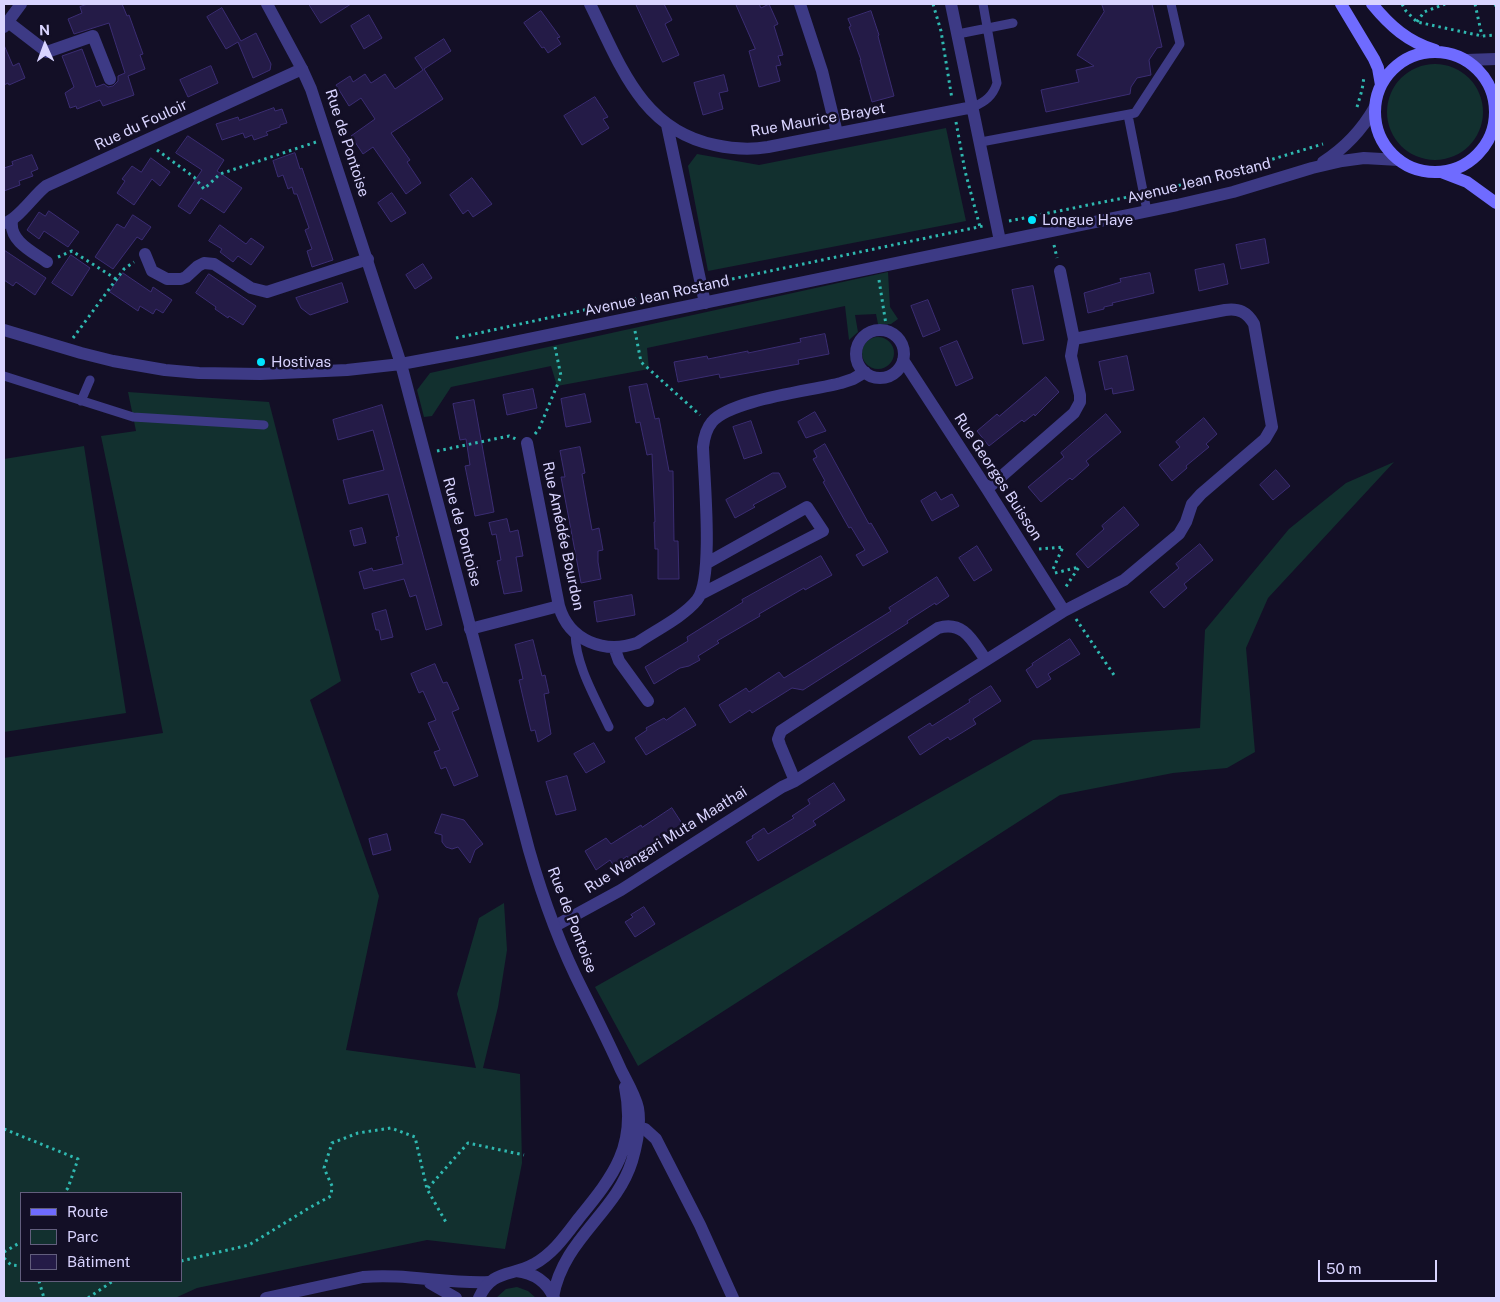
<!DOCTYPE html>
<meta charset="utf-8">
<style>
body{margin:0}
#map{position:relative;width:1500px;height:1302px;overflow:hidden;background:#130f26;font-family:"Public Sans",sans-serif}
canvas{display:block}
.frame{position:absolute;inset:0;border:5px solid #d9d4ff;pointer-events:none}
.legend{position:absolute;left:20px;top:1192px;width:162px;height:90px;box-sizing:border-box;background:#130f26;border:1px solid #625e7d;margin:0;padding:6px 9px;list-style:none;font-size:15px;color:#d9d4ff}
.legend li{display:flex;align-items:center;gap:10px;height:25px}
.legend b{width:25px;border:1px solid #625e7d}
.north{position:absolute;left:20px;top:20px;width:50px;height:50px;-webkit-text-stroke:4px #130f26;paint-order:stroke;rotate:358deg;font-size:14px;font-weight:700;line-height:20px;text-align:center;color:#d9d4ff}
.north::after{content:'';display:block;margin:auto;width:18px;height:22px;background:#d9d4ff;clip-path:polygon(50% 0,100% 100%,50% 72%,0 100%)}
.scale{position:absolute;left:1318px;top:1260px;width:119px;height:22px;box-sizing:border-box;border:2px solid #d9d4ff;border-top:0;padding-left:6px;font-size:15px;line-height:18px;white-space:nowrap;color:#d9d4ff;-webkit-text-stroke:4px #130f26;paint-order:stroke}
</style>
<div id="map">
<canvas width="1500" height="1302"></canvas>
<div class="frame"></div>
<ul class="legend">
<li><b style="height:6px;background:#6f6bff"></b>Route</li>
<li><b style="height:14px;background:#12302f"></b>Parc</li>
<li><b style="height:14px;background:#241b47"></b>Bâtiment</li>
</ul>
<div class="north">N</div>
<div class="scale">50 m</div>
</div>
<script>
const g = document.querySelector('canvas').getContext('2d');
g.lineJoin = 'round';
function paint(path, color) { g.fillStyle = color; g.fill(path, 'evenodd'); }
function trace(path, color, width, dash) { g.strokeStyle = color; g.lineWidth = width; g.lineCap = dash ? 'butt' : 'round'; g.setLineDash(dash || []); g.stroke(path); }
function write(font, color, halo, rows, align = 'center') {
  g.font = font + ' "Public Sans",sans-serif'; g.lineWidth = 5; g.setLineDash([]); g.textBaseline = 'middle'; g.strokeStyle = halo; g.fillStyle = color; for (const [text, x, y, turn = 0] of rows) {
    g.save(); g.translate(x, y); g.rotate((+turn || 0) * Math.PI / 180); g.textAlign = isNaN(turn) ? turn : align; if (halo) g.strokeText(text, 0, 0); g.fillText(text, 0, 0); g.restore();
  }
}
const green = new Path2D(`
 M1387 112a48 48 0 1 1 96 0a48 48 0 1 1-96 0Z
 M946,128L966,221L708,271L688,166L697,154L759,165Z
 M888,272L890,307L898,319L891,324H878L876,314L855,315L858,332L849,340L845,306L647,348L649,369L557,386L551,366L451,387L432,416L424,417L417,390L430,373Z
 M862 353a16 16 0 1 1 32 0a16 16 0 1 1-32 0Z
 M128,392L269,402L341,681L310,700L379,896L346,1050L476,1068L457,994L479,918L504,903L507,950L498,1007L483,1068L520,1074L522,1163L505,1249L427,1240L197,1288L175,1298H4V758L163,733L101,436L136,431ZM21,1193H181V1281H21Z
 M84,446L126,713L4,732V459Z
 M1394,462L1268,598L1246,648L1255,752L1227,768L1173,773L1060,795L638,1066L595,987L1033,740L1200,728L1205,630L1289,529L1346,483Z
 M517,1287L528,1291L536,1298H496L506,1289Z`);
const building = new Path2D(`
 M88,4H122L127,16L129,15L143,54L140,55L145,69L128,76L134,95L103,106L100,100L77,109L76,106L70,108L65,93L74,87L62,56L82,49L96,87L104,84L108,87L113,86L118,81V76L125,73L109,23L74,34L68,19L82,13L80,7Z
 M309,4H351L321,23Z
 M636,4H664L672,20L665,24L679,55L663,62Z
 M736,4H759L761,8L769,4L778,24L774,26L783,55L778,56L781,65L776,66L780,81L759,87L749,51L755,49Z
 M1102,4H1152L1162,47L1157,48L1149,60L1151,75L1137,78L1131,87L1130,94L1046,112L1041,90L1079,82L1076,70L1094,66L1077,55L1104,12Z
 M222,8L241,41L256,33L271,64L270,70L253,78L238,42L226,49L207,17Z
 M541,11L560,37L557,38L561,44L548,53L544,47L542,48L524,23Z
 M871,11L879,35L878,36L894,96L872,102L860,60H861L849,27L851,26L848,19Z
 M369,15L382,38L364,49L351,26Z
 M444,39L451,51L424,69L443,99L391,133L410,160L407,162L421,183L406,194L373,147L363,154L351,136L375,119L361,98L349,106L336,85L350,76L353,82L365,74L371,83L385,74L395,89L423,70L415,58Z
 M4,45L13,66L19,63L25,78L9,85L8,83L4,85Z
 M211,66L218,83L188,97L180,80Z
 M724,75L728,91L719,93L723,109L703,115L694,83Z
 M595,97L608,117L603,119L609,128L582,145L564,116Z
 M274,108L275,111L282,109L287,123L280,125V127L266,132L268,135L254,140L252,135L245,138L243,133L222,140L216,124L238,117L239,120Z
 M188,136L224,160L217,171L242,188L224,213L201,198L190,214L178,206L202,170L176,153Z
 M295,153L300,169L302,168L333,260L312,267L307,251L312,249L305,230L309,228L297,194H294L292,187L288,189L283,175L278,177L273,161Z
 M32,155L38,169L31,172L33,176L19,181L20,185L4,191V168L13,165L12,162Z
 M151,158L170,172L160,186L152,179L134,205L117,193L125,181L122,179L132,166L141,172Z
 M472,178L492,204L473,217L468,210L463,214L450,195Z
 M392,193L406,213L391,222L378,203Z
 M49,211L79,232L68,247L44,231L39,239L27,230L39,212L45,216Z
 M133,215L151,227L142,240L137,237L113,269L95,257L117,224L124,228Z
 M220,225L246,244L251,238L264,247L251,265L238,256L233,262L220,252L222,249L209,241Z
 M1265,239L1269,263L1241,269L1236,245Z
 M4,250L46,278L35,295L16,282L13,286L4,280Z
 M71,255L90,268L72,296L52,283Z
 M423,264L432,278L415,289L406,275Z
 M1224,264L1228,284L1199,291L1195,270Z
 M123,273L151,292L153,287L172,300L163,313L156,309L153,314L140,306L138,311L110,292Z
 M1150,273L1154,293L1112,303L1113,305L1104,307V309L1088,313L1084,293L1121,282L1120,279Z
 M209,274L256,306L243,325L229,316L228,318L215,309L216,307L196,293Z
 M342,283L348,302L310,315L301,308L296,298Z
 M1033,286L1044,340L1023,344L1012,290Z
 M928,300L940,330L923,337L911,306Z
 M825,334L829,354L798,360L799,364L720,378L719,374L678,382L674,362L707,356L708,359L748,351V353L801,342L800,339Z
 M957,341L973,378L956,386L940,348Z
 M1127,356L1134,390L1113,394L1112,388L1105,390L1099,362Z
 M1046,377L1059,392L1035,416L1034,414L1024,422L1022,420L989,446L977,431L997,414L999,416Z
 M647,384L655,419L659,418L669,471H673L674,541H678L679,579H658V549H655L654,522H655L652,454L647,455L640,422L636,423L629,387Z
 M533,389L537,408L507,415L503,395Z
 M585,394L591,422L566,427L561,399Z
 M474,400L494,512L475,516L465,466L470,465L466,439L460,440L453,404Z
 M382,405L442,625L426,630L416,595L410,597L404,579L364,589L359,572L372,568L373,571L403,564L396,537L399,536L388,494L349,504L343,480L384,470L373,430L338,440L333,420Z
 M815,412L826,431L806,438L798,422Z
 M1106,414L1121,432L1086,461L1089,465L1072,480L1070,478L1041,502L1028,487L1064,457L1061,453Z
 M1204,418L1217,434L1206,444L1209,447L1186,466L1187,468L1172,481L1159,465L1180,447L1176,442Z
 M751,421L762,453L744,459L733,427Z
 M825,444L869,524L871,523L888,552L863,566L856,555L865,550L851,527L849,528L823,482L825,481L813,459L817,457L814,451Z
 M580,447L585,473L582,474L592,530L599,528L603,550L598,551V562L601,579L581,583L561,477H565L560,451Z
 M1276,470L1290,486L1273,500L1260,485Z
 M773,473H779L786,487L753,505L755,507L735,518L726,500Z
 M936,492L941,500L952,494L959,506L932,521L921,501Z
 M1124,507L1139,525L1088,568L1076,554L1104,529L1102,526Z
 M507,519L510,532L518,530L523,556L516,557L522,591L504,594L497,561L501,560L496,534L492,535L489,523Z
 M362,528L366,543L354,546L350,531Z
 M1200,544L1213,560L1184,584L1187,588L1164,608L1150,592L1179,568L1176,564Z
 M977,546L992,570L974,581L959,558Z
 M821,556L832,575L805,590L804,588L759,614L760,616L717,641L719,643L698,656L700,660L689,666L680,668L654,684L645,667L688,641L687,637L743,602L742,600Z
 M937,577L949,596L936,605L935,603L907,621L908,623L803,690L792,688L752,713L750,710L730,723L719,705L746,688L749,692L779,672L784,678L891,611L889,608Z
 M632,595L635,615L597,622L594,602Z
 M386,610L393,637L381,640L379,630H376L372,614Z
 M1070,639L1080,654L1048,674L1051,679L1037,688L1026,670L1033,665L1032,664Z
 M533,640L542,676L545,675L549,693L544,694L551,734L538,742L535,730L531,731L525,706L519,680L523,679L515,645Z
 M435,664L443,683L447,682L459,709L452,712L478,776L454,786L446,767L441,769L434,752L440,750L428,723L436,720L423,691L419,693L411,674Z
 M991,686L1001,701L973,719L976,724L950,740L948,737L920,755L908,737L930,723L932,726L970,702L969,700Z
 M685,708L696,725L646,755L635,738L647,730L646,728L664,718L666,720Z
 M594,743L605,762L586,773L574,754Z
 M567,776L576,810L556,815L546,782Z
 M834,783L845,800L813,821L816,825L758,861L746,842L753,838L752,836L764,828L768,834L794,818L792,816L810,804L808,800Z
 M672,808L683,825L669,834V833L661,838L660,837L629,859L627,856L614,866L610,860L596,870L585,851L606,838L611,844L641,825L642,827Z
 M442,814L464,820L483,844L475,850L470,863L458,847L452,849L446,847L442,842V835L435,833Z
 M387,834L391,850L373,855L369,839Z
 M644,907L655,924L635,937L625,922L633,917L631,915Z`);
const path = new Path2D(`
 M933,4L941,31L952,99
 M1402,4L1406,11L1417,22L1482,36L1496,35
 M1475,4L1482,36
 M1495,4L1496,7
 M1417,22L1424,12L1445,4
 M1357,107L1362,90L1364,77
 M956,122L965,171L980,227
 M157,150L194,177L204,189L220,174L316,142
 M1153,191L1203,180L1323,144
 M1009,221L1133,196
 M1054,245L1057,258
 M58,257L72,251L116,279
 M879,280L887,331
 M713,283L983,226
 M635,331L641,362L700,415
 M73,338L124,269L134,262
 M456,338L690,287
 M535,434L539,429L561,376L555,347
 M437,451L509,436L516,439
 M1039,549L1063,547L1053,569
 M1055,573L1079,567L1065,588
 M1076,619L1114,675
 M4,1129L78,1159L68,1188L64,1193
 M428,1188L468,1143L524,1155
 M4,1252L21,1242
 M4,1258L11,1265L21,1266
 M181,1261L249,1245L309,1208L331,1196L332,1186L324,1168L332,1143L358,1133L391,1128L415,1137L427,1189L447,1224
 M39,1281L44,1298
 M88,1298L113,1281`);
const service = new Path2D(`
 M958,34L1013,23
 M973,107C985,102 993,96 997,83L983,4
 M1128,115L1147,211
 M981,142L1135,113L1180,44L1171,4
 M4,376L133,417L264,425
 M81,401L90,380
 M575,633C576,666 595,697 609,727`);
const minor = new Path2D(`
 M590,4C620,64 641,130 715,145C733,149 750,150 768,147L973,107
 M800,4L822,71L837,133
 M951,4L1000,241
 M8,22L47,52L93,36L110,79
 M4,27L21,4
 M667,125L705,303
 M12,221C9,241 33,252 47,262
 M4,223C17,221 33,196 46,186L302,69
 M145,254L152,271L167,279H181L186,277L198,266L204,263L214,264L251,288L267,292L368,259
 M856 354a24 24 0 1 1 48 0a24 24 0 1 1-48 0Z
 M903,360L987,489L1064,611
 M527,443L559,606C569,641 604,654 637,643C656,630 683,617 697,600C714,579 704,478 703,447C704,438 706,429 712,422C730,400 810,391 841,383L853,379L865,372
 M987,489L1074,413L1080,402V395L1071,356L1074,339L1060,271
 M701,594L823,531L807,507L707,563
 M470,629L559,606
 M614,647L619,661L648,701
 M795,781L780,745L778,739L781,731L938,628C964,620 973,642 986,660
 M555,926L621,890L782,787L795,781L1064,611L1124,580L1179,534L1186,522L1192,504L1201,494L1265,439L1272,427L1254,324C1247,312 1239,308 1225,310L1074,339
 M630,1125L645,1129L656,1139L700,1225L733,1298
 M430,1283L456,1298
 M266,1298L363,1277C405,1273 446,1284 489,1282`);
const tertiary = new Path2D(`
 M267,4L302,69L311,89L401,364L529,850C543,899 560,946 583,991C596,1017 609,1043 621,1070C627,1082 635,1095 638,1108C641,1125 637,1144 632,1161C616,1213 563,1239 553,1297
 M1466,60L1496,59
 M1496,109V108
 M1323,162C1345,148 1362,130 1375,107
 M4,330L81,353L113,361L165,370L199,373L260,374L347,370L401,364L471,351L1177,205L1233,192L1312,168L1342,161L1364,158L1399,160
 M516,1271C534,1273 547,1281 554,1298
 M479,1298C492,1269 511,1277 534,1264C553,1254 566,1235 579,1218C614,1175 637,1146 625,1087`);
const secondary = new Path2D(`
 M1341,4L1374,59L1378,68L1381,85
 M1372,4C1390,26 1408,42 1435,50
 M1375 112a60 60 0 1 1 120 0a60 60 0 1 1-120 0Z
 M1441,172L1467,182L1496,203`);
const markers = [
 [1032,220,5,"#00e5ff"],
 [261,362,5,"#00e5ff"]
];
const streetNames = [
 ["Rue Maurice Brayet",818,120,-10],
 ["Rue du Fouloir",141,125,-25],
 ["Rue de Pontoise",347,143,72],
 ["Avenue Jean Rostand",1199,181,-14],
 ["Avenue Jean Rostand",657,296,-12],
 ["Rue Georges Buisson",998,477,57],
 ["Rue de Pontoise",462,532,75],
 ["Rue Amédée Bourdon",563,536,78],
 ["Rue Wangari Muta Maathai",666,840,-32],
 ["Rue de Pontoise",572,920,69]
];
const poiNames = [
 ["Longue Haye",1042,220],
 ["Hostivas",271,362]
];
paint(green, '#12302f');
paint(building, '#241b47');
trace(building, '#3b2d73', 1);
trace(path, '#2fb8b0', 3, [2.5, 4]);
trace(service, '#3d3a85', 9);
trace(minor, '#3d3a85', 12);
trace(tertiary, '#3d3a85', 12);
trace(secondary, '#6f6bff', 12);
for (const [x, y, r, color] of markers) { const dot = new Path2D(); dot.arc(x, y, r, 0, 2 * Math.PI); g.fillStyle = color; g.fill(dot); trace(dot, '#130f26', 2); }
write('15px', '#d9d4ff', '#130f26', streetNames);
write('15px', '#d9d4ff', '#130f26', poiNames, 'left');
</script>
